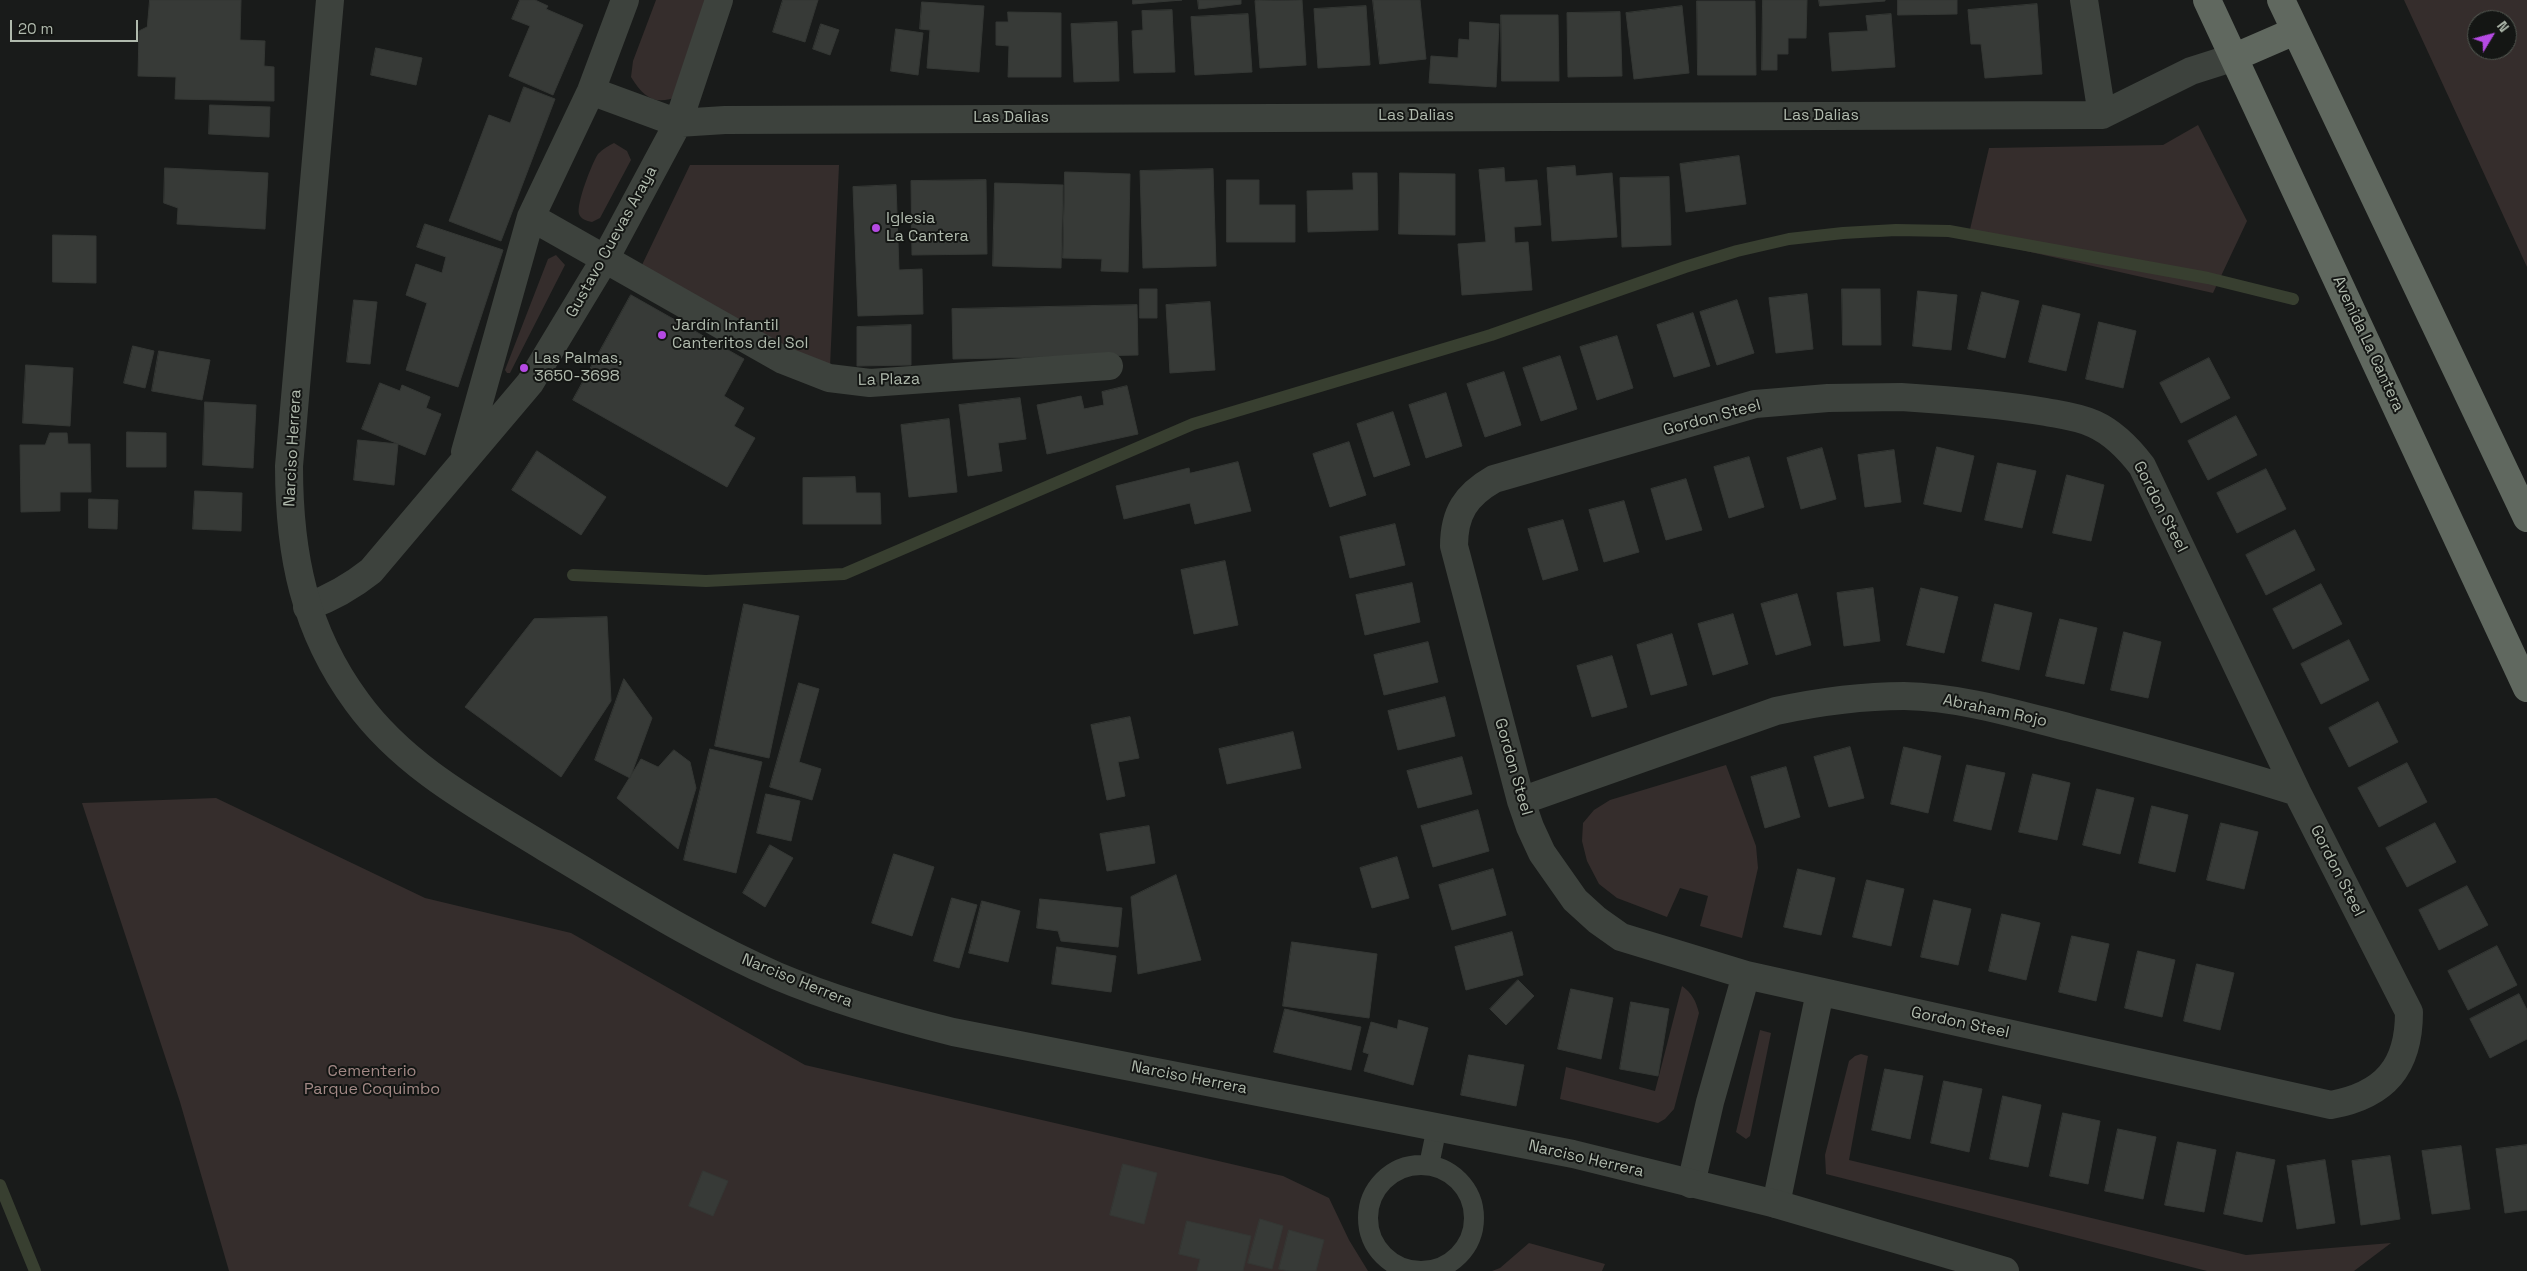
<!DOCTYPE html>
<meta charset="utf-8">
<style>
body{margin:0}
#map{position:relative;width:2527px;height:1271px;overflow:hidden;background:#191b1a;font-family:"Space Grotesk",sans-serif}
canvas{display:block}
.north{position:absolute;left:2467px;top:10px;width:50px;height:50px;box-sizing:border-box;background:#141614;border:1px solid #525851;border-radius:50%;rotate:53deg;font-size:14px;font-weight:700;line-height:20px;text-align:center;color:#b0baad}
.north::after{content:'';display:block;margin:auto;width:18px;height:22px;background:#b54ae3;clip-path:polygon(50% 0,100% 100%,50% 72%,0 100%)}
.scale{position:absolute;left:10px;top:20px;width:128px;height:22px;box-sizing:border-box;border:2px solid #b0baad;border-top:0;padding-left:6px;font-size:15px;line-height:18px;white-space:nowrap;color:#b0baad;-webkit-text-stroke:4px #141614;paint-order:stroke}
</style>
<div id="map">
<canvas width="2527" height="1271"></canvas>
<div class="north">N</div>
<div class="scale">20 m</div>
</div>
<script>
const g = document.querySelector('canvas').getContext('2d');
g.lineJoin = 'round';
function paint(path, color) { g.fillStyle = color; g.fill(path, 'evenodd'); }
function trace(path, color, width, dash) { g.strokeStyle = color; g.lineWidth = width; g.lineCap = dash ? 'butt' : 'round'; g.setLineDash(dash || []); g.stroke(path); }
function write(font, color, halo, rows, align = 'center') {
  g.font = font + ' "Space Grotesk",sans-serif'; g.lineWidth = 4; g.setLineDash([]); g.textBaseline = 'middle'; g.strokeStyle = halo; g.fillStyle = color; for (const [text, x, y, turn = 0] of rows) {
    g.save(); g.translate(x, y); g.rotate((+turn || 0) * Math.PI / 180); g.textAlign = isNaN(turn) ? turn : align; if (halo) g.strokeText(text, 0, 0); g.fillText(text, 0, 0); g.restore();
  }
}
const green = new Path2D(`
 M656,0H706L679,96C655,106 644,98 631,77L633,61Z
 M2404,0H2527V267ZM2477,20H2507V50H2477Z
 M2198,125L2247,221L2213,293L1968,238L1989,148L2163,145Z
 M614,143L627,151L631,160L600,218L592,222C586,221 581,219 579,214C576,204 592,163 598,154C603,149 608,146 614,143Z
 M690,165H839L830,367L771,341L641,267Z
 M556,255L565,265L510,373H507L505,370L548,259Z
 M1726,765L1756,846L1758,868L1742,938L1700,926L1708,896L1680,888L1667,917L1617,898L1599,884L1587,861L1582,841L1583,823L1594,810L1610,800Z
 M216,798L425,898L571,933L805,1065L1283,1176L1329,1198L1349,1240L1368,1271H229L180,1102L82,803Z
 M1682,986C1692,993 1696,1001 1699,1013L1674,1109L1665,1119L1658,1123L1560,1099L1566,1067L1655,1091Z
 M1760,1030L1771,1033L1750,1136L1746,1139L1736,1132Z
 M1861,1054L1868,1056L1849,1160L2246,1255L2391,1243L2354,1271H2207L1826,1174L1825,1155L1849,1061L1855,1056Z
 M1529,1243L1605,1264L1602,1271H1492L1500,1268Z`);
const stream = new Path2D(`
 M573,575L706,581L844,574L1193,424L1491,335L1685,267L1737,251L1789,239L1843,233L1896,230L1949,231L2208,278L2293,299
 M0,1185L35,1271`);
const building = new Path2D(`
 M150,0H241L240,40L265,41L264,66L274,67V101L175,99L176,77L138,76L139,31L147,27Z
 M520,0H535L548,6L546,9L583,25L553,95L509,76L530,26L512,19Z
 M783,0H818L805,42L773,32Z
 M1133,0H1182L1133,4Z
 M1198,0H1241V4L1199,9Z
 M1302,0L1306,65L1260,68L1255,1Z
 M1373,0H1420L1426,59L1380,64Z
 M1763,0H1807L1806,38H1788V54H1777V70H1762Z
 M1819,0H1885V1L1820,6Z
 M1898,0H1957V14L1898,15Z
 M1697,1H1755L1756,75H1698Z
 M922,2L984,6L979,72L927,68L930,30L920,29Z
 M2037,4L2042,74L1985,78L1981,44H1971L1968,10Z
 M1366,6L1370,65L1318,68L1314,9Z
 M1682,6L1689,73L1634,79L1626,13Z
 M1172,10L1175,72L1134,73L1132,31L1143,30L1142,11Z
 M1008,12L1061,13V77H1008L1009,46L996,45V22H1008Z
 M1620,12L1622,76L1568,77L1567,13Z
 M1248,14L1252,72L1195,75L1191,17Z
 M1891,14L1895,67L1832,71L1829,33L1868,31L1866,16Z
 M1501,15H1558L1559,81H1502Z
 M1117,22L1119,81L1074,82L1071,24Z
 M1470,22L1499,24L1496,87L1429,83L1431,56L1458,58L1459,39L1469,40Z
 M821,24L839,30L830,55L813,49Z
 M896,29L923,33L918,75L891,71Z
 M376,48L422,58L416,85L371,75Z
 M524,87L555,99L501,241L449,221L489,115L510,123Z
 M210,105L270,107L269,137L209,134Z
 M1739,156L1746,204L1686,212L1680,164Z
 M1575,166L1576,176L1612,173L1617,237L1552,241L1547,168Z
 M165,168L268,173L265,229L177,224L178,208L164,203Z
 M1504,168L1505,182L1537,180L1541,225L1514,227L1515,243L1528,242L1532,290L1462,295L1458,244L1486,242L1479,170Z
 M1213,169L1216,266L1143,268L1140,171Z
 M1065,172L1130,174L1128,272L1101,271L1102,259L1063,258Z
 M1353,173H1377L1378,230L1308,232L1307,191L1353,190Z
 M1400,173L1455,174V235L1399,234Z
 M1669,177L1671,245L1622,247L1620,178Z
 M986,180L987,254L912,255L911,181Z
 M1227,180H1259V205H1295V242H1227Z
 M995,183L1063,185L1061,268L993,266Z
 M896,185L899,270L922,269L923,314L858,316L853,187Z
 M425,224L503,250L458,387L406,370L427,303L406,295L416,264L442,273L446,257L417,247Z
 M53,235L96,236V283L53,282Z
 M1140,289H1157V318H1140Z
 M1842,289H1880L1881,345H1843Z
 M1918,291L1957,295L1951,350L1913,346Z
 M1982,292L2019,301L2005,358L1968,349Z
 M1807,294L1813,349L1776,353L1769,298Z
 M631,295L744,359L724,396L744,408L734,426L755,438L727,487L573,400Z
 M354,300L377,302L370,364L347,362Z
 M1737,300L1754,353L1717,365L1700,312Z
 M1210,302L1215,370L1170,373L1166,305Z
 M1137,305L1138,355L953,359L952,309Z
 M2043,305L2080,314L2066,371L2029,362Z
 M1693,313L1710,366L1674,377L1657,325Z
 M2099,322L2136,331L2123,388L2086,379Z
 M911,325V365L857,366V327Z
 M1617,336L1633,388L1597,400L1580,347Z
 M133,346L154,351L145,388L124,383Z
 M159,351L210,360L202,400L152,391Z
 M1560,356L1577,409L1541,421L1523,368Z
 M2209,358L2230,398L2181,423L2160,383Z
 M26,365L73,368L70,426L23,423Z
 M1504,372L1521,425L1485,437L1467,384Z
 M380,383L400,391L402,385L430,397L426,408L441,414L425,455L362,429Z
 M1127,386L1138,434L1047,454L1037,405L1081,396L1084,409L1104,405L1102,392Z
 M1446,393L1462,446L1426,458L1409,405Z
 M1020,398L1026,439L998,443L1002,471L968,476L959,405Z
 M205,402L256,405L253,468L203,465Z
 M1393,412L1410,465L1374,477L1357,424Z
 M2236,416L2257,455L2208,480L2188,441Z
 M949,419L957,492L909,497L901,425Z
 M127,432L166,433V467H127Z
 M50,433H67L68,444H90L91,492H60V511L21,512L20,445H45Z
 M358,440L398,444L394,485L354,480Z
 M1349,442L1366,495L1330,507L1313,454Z
 M1937,447L1974,456L1961,512L1924,504Z
 M1822,448L1836,499L1801,509L1787,458Z
 M1894,450L1901,502L1865,507L1858,455Z
 M537,451L606,497L581,535L512,490Z
 M1749,457L1764,507L1729,518L1714,467Z
 M1238,462L1251,511L1195,524L1190,503L1124,519L1116,486L1189,468L1190,473Z
 M1998,463L2036,471L2022,528L1985,520Z
 M2266,469L2286,509L2237,533L2217,493Z
 M2067,475L2104,485L2091,541L2053,533Z
 M855,477L856,493H880L881,524H803V478Z
 M1686,479L1702,530L1666,540L1651,489Z
 M195,491L242,493L241,531L193,529Z
 M89,499L118,500L117,529L89,528Z
 M1624,501L1639,552L1604,562L1589,510Z
 M1563,520L1578,570L1543,580L1528,529Z
 M1395,524L1405,565L1350,578L1340,537Z
 M2295,530L2315,570L2266,595L2246,555Z
 M1225,561L1238,625L1194,634L1181,570Z
 M1412,583L1420,622L1365,635L1356,595Z
 M2321,584L2342,624L2293,649L2273,609Z
 M1873,588L1880,641L1844,646L1837,593Z
 M1921,588L1958,597L1944,653L1907,645Z
 M1797,594L1811,645L1776,655L1761,604Z
 M744,604L799,616L769,758L715,746Z
 M1995,604L2032,613L2019,670L1982,661Z
 M1733,614L1748,664L1713,675L1698,624Z
 M607,617L611,701L561,777L465,707L534,619Z
 M2060,619L2097,628L2084,684L2046,676Z
 M2124,632L2161,642L2148,698L2111,690Z
 M1672,634L1687,685L1651,695L1637,645Z
 M2349,640L2369,680L2321,704L2301,664Z
 M1428,642L1438,682L1384,695L1374,655Z
 M1612,656L1627,707L1592,717L1577,666Z
 M624,679L652,718L630,778L595,760Z
 M799,683L819,689L799,762L821,769L812,800L770,787Z
 M1445,697L1455,736L1398,750L1388,711Z
 M2378,702L2398,742L2349,767L2329,728Z
 M1130,717L1139,758L1118,762L1125,796L1107,800L1091,725Z
 M1293,732L1301,768L1227,784L1219,749Z
 M1850,747L1864,798L1829,807L1814,757Z
 M1904,747L1941,756L1928,813L1891,804Z
 M710,749L762,762L736,873L684,860Z
 M674,750L690,762L696,788L678,849L617,798L641,759L658,767Z
 M1462,757L1472,794L1418,808L1407,771Z
 M2407,763L2427,802L2379,827L2358,788Z
 M1967,765L2005,773L1991,830L1954,821Z
 M1786,767L1800,817L1765,828L1751,777Z
 M2033,774L2070,783L2057,840L2019,832Z
 M2097,789L2134,798L2120,854L2083,845Z
 M766,794L800,801L791,841L757,833Z
 M2152,806L2188,815L2175,872L2139,863Z
 M1478,810L1489,851L1433,867L1421,826Z
 M2221,823L2258,832L2244,889L2207,880Z
 M2435,823L2456,862L2407,887L2386,848Z
 M1149,826L1155,863L1107,871L1100,834Z
 M770,845L793,858L765,907L743,893Z
 M894,854L934,867L912,936L872,923Z
 M1397,857L1409,898L1372,908L1360,868Z
 M1493,869L1506,915L1452,930L1439,885Z
 M1798,869L1835,878L1821,935L1784,927Z
 M1176,875L1201,960L1138,974L1131,897Z
 M1867,880L1904,889L1891,946L1853,937Z
 M2467,886L2488,925L2439,950L2419,910Z
 M952,898L977,905L959,968L934,961Z
 M1040,899L1122,908L1118,947L1061,941L1058,931L1037,928Z
 M1934,900L1971,909L1958,965L1921,957Z
 M982,901L1020,911L1008,962L969,953Z
 M2002,914L2040,923L2026,980L1989,971Z
 M1512,932L1523,975L1466,990L1455,947Z
 M2072,936L2109,944L2096,1001L2059,992Z
 M1292,942L1377,954L1369,1018L1283,1006Z
 M2497,946L2517,985L2468,1010L2448,971Z
 M1057,947L1116,956L1111,992L1052,984Z
 M2138,951L2175,960L2162,1017L2125,1008Z
 M2197,964L2234,973L2220,1030L2184,1021Z
 M1518,980L1534,996L1506,1025L1490,1009Z
 M1571,989L1613,998L1601,1059L1558,1049Z
 M2519,994L2527,1010V1039L2490,1058L2470,1019Z
 M1631,1002L1669,1009L1658,1076L1620,1069Z
 M1285,1009L1361,1027L1351,1070L1274,1052Z
 M1399,1020L1428,1028L1413,1085L1364,1071L1369,1054L1363,1052L1371,1022L1397,1029Z
 M1469,1055L1524,1065L1516,1106L1461,1095Z
 M1885,1069L1923,1076L1910,1139L1872,1130Z
 M1944,1081L1982,1089L1969,1152L1931,1143Z
 M2003,1096L2041,1105L2028,1167L1990,1159Z
 M2063,1113L2100,1121L2088,1184L2050,1176Z
 M2118,1129L2156,1137L2143,1199L2105,1191Z
 M2178,1142L2216,1150L2204,1212L2165,1205Z
 M2527,1145V1210L2505,1213L2496,1149Z
 M2461,1146L2470,1209L2432,1214L2422,1151Z
 M2237,1152L2275,1160L2262,1222L2224,1214Z
 M2390,1156L2400,1219L2361,1225L2352,1161Z
 M2325,1160L2335,1223L2297,1229L2287,1166Z
 M1123,1164L1157,1173L1144,1224L1110,1215Z
 M703,1171L728,1181L713,1216L689,1206Z
 M1260,1219L1283,1226L1272,1269L1248,1263Z
 M1187,1221L1251,1236L1243,1271H1197L1200,1259L1179,1254Z
 M1289,1230L1324,1240L1316,1271H1289L1279,1269Z`);
const service = new Path2D(`
 M1429,1165L1437,1127
 M1368 1218a53 53 0 1 1 106 0a53 53 0 1 1-106 0Z`);
const minor = new Path2D(`
 M2084,0L2102,115
 M591,91L678,123L725,120L2102,115L2191,71L2235,57
 M531,217L783,360L829,378L870,383L1109,366
 M1901,397C1949,400 1998,404 2046,412C2062,415 2079,417 2094,424C2114,433 2129,449 2142,466L2297,792L2409,1012C2409,1067 2385,1095 2331,1105L1746,975L1621,937L1597,920L1575,900L1542,853L1530,827L1521,801L1454,546C1454,513 1466,495 1494,479L1755,404L1828,398Z
 M465,452L531,217L591,91L625,0
 M307,607C331,598 351,587 371,571L530,383L605,259L678,123L719,0
 M1521,801L1776,711C1818,702 1861,696 1904,696C1961,697 2016,714 2071,728C2147,748 2222,768 2297,792
 M1691,1184L1710,1102L1746,975
 M1776,1204L1820,992`);
const tertiary = new Path2D(`
 M330,0L289,466C289,554 304,630 357,702C405,768 478,806 546,848C622,893 696,941 777,976C834,1000 893,1017 953,1032L1573,1154L1776,1204L2005,1271`);
const trunk = new Path2D(`
 M2207,0L2527,688
 M2281,0L2527,518
 M2235,57L2295,31`);
const markers = [
 [876,228,5,"#b54ae3"],
 [662,335,5,"#b54ae3"],
 [524,368,5,"#b54ae3"]
];
const streetNames = [
 ["Las Dalias",1416,116],
 ["Las Dalias",1821,116],
 ["Las Dalias",1011,118],
 ["Gustavo Cuevas Araya",612,242,-61],
 ["Avenida La Cantera",2368,344,65],
 ["La Plaza",889,380,-1],
 ["Gordon Steel",1712,418,-15],
 ["Narciso Herrera",293,448,-87],
 ["Gordon Steel",2160,507,63],
 ["Abraham Rojo",1995,711,12],
 ["Gordon Steel",1513,767,74],
 ["Gordon Steel",2337,871,63],
 ["Narciso Herrera",797,981,22],
 ["Gordon Steel",1960,1023,12],
 ["Narciso Herrera",1189,1078,11],
 ["Narciso Herrera",1586,1159,13]
];
const poiNames = [
 ["Iglesia",886,219],
 ["La Cantera",886,237],
 ["Jardín Infantil",672,326],
 ["Canteritos del Sol",672,344],
 ["Las Palmas,",534,359],
 ["3650-3698",534,377]
];
const parkNames = [
 ["Cementerio",372,1072],
 ["Parque Coquimbo",372,1090]
];
paint(green, '#352d2c');
trace(stream, '#383f30', 12);
paint(building, '#373a37');
trace(building, '#343734', 1);
trace(service, '#3d423d', 20);
trace(minor, '#3d423d', 28);
trace(tertiary, '#3d423d', 28);
trace(trunk, '#60685f', 28);
for (const [x, y, r, color] of markers) { const dot = new Path2D(); dot.arc(x, y, r, 0, 2 * Math.PI); g.fillStyle = color; g.fill(dot); trace(dot, '#141614', 2); }
write('16px', '#b0baad', '#141614', streetNames);
write('16px', '#b0baad', '#141614', poiNames, 'left');
write('16px', '#a38986', '#141614', parkNames);
</script>
